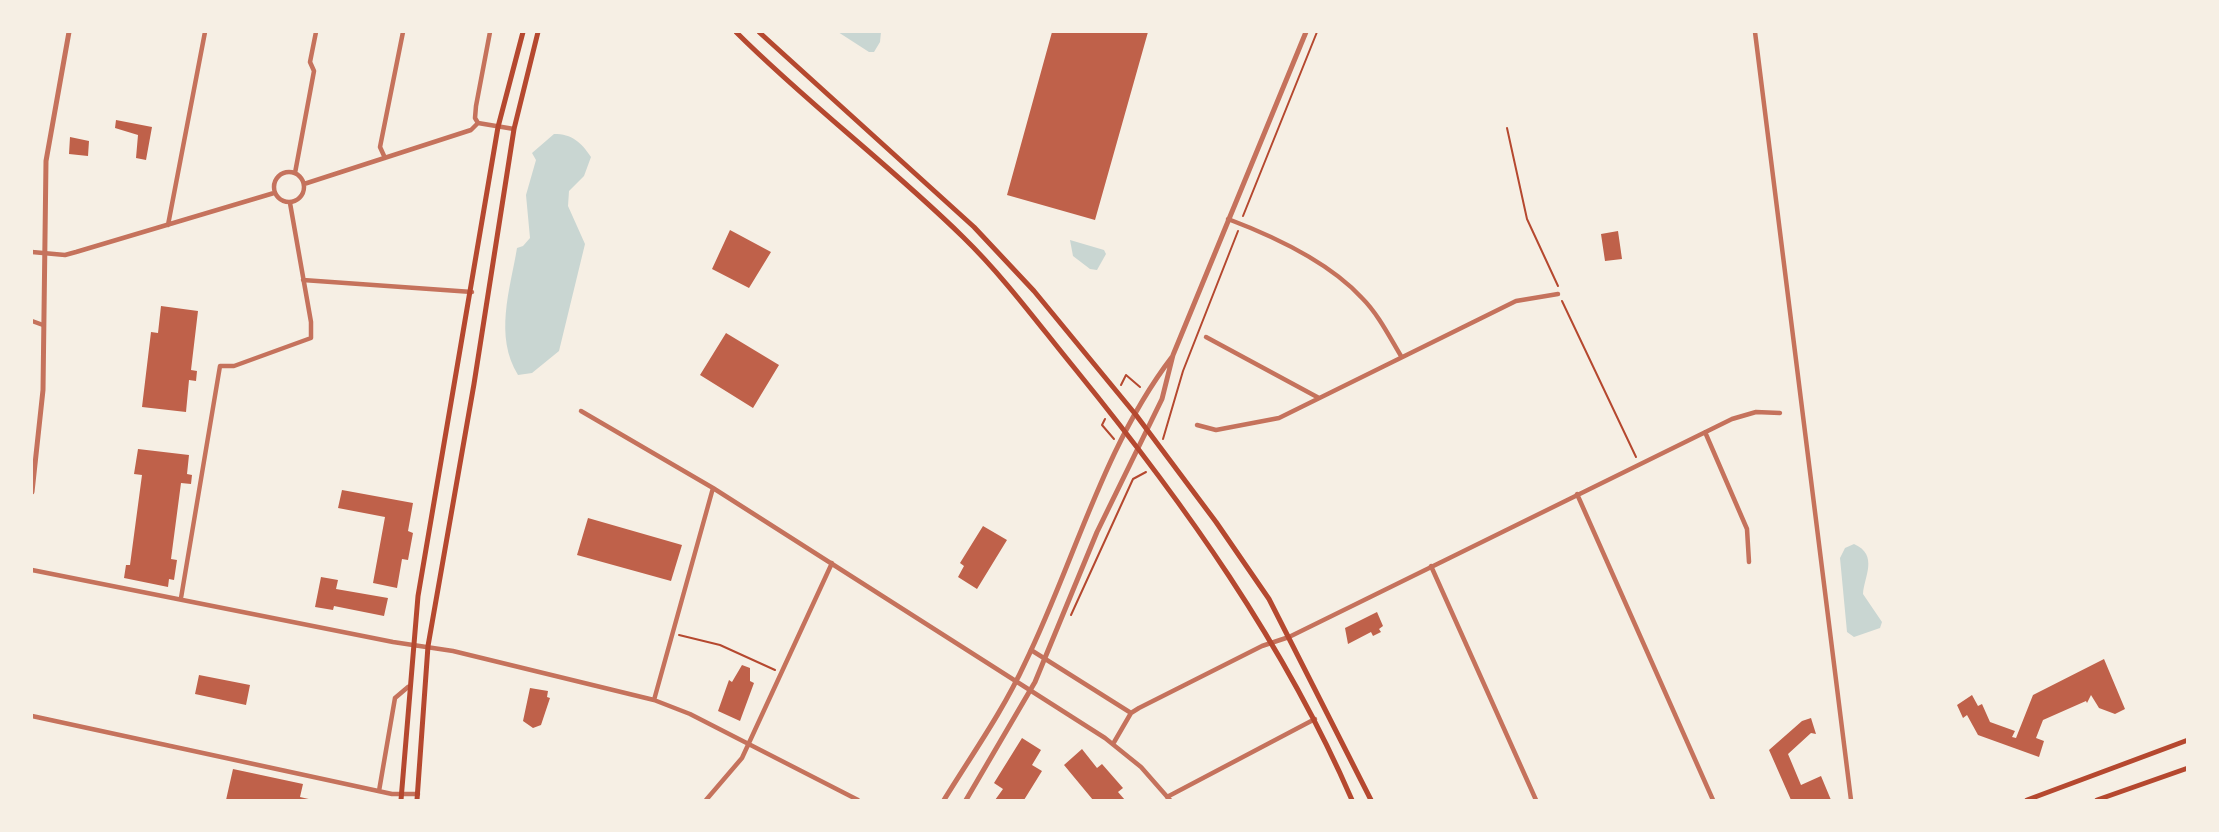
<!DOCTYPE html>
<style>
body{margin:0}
#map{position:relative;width:2219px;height:832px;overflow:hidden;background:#f6efe4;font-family:"Open Sans",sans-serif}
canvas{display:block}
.frame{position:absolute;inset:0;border:33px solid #f6efe4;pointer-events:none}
</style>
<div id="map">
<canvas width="2219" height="832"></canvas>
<div class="frame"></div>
</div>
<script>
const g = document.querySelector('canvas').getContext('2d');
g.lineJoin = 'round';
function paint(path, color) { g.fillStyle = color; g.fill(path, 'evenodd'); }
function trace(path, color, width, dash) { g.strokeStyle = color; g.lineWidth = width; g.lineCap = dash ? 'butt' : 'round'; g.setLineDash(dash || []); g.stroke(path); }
const water = new Path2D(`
 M838,32H881L880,42L874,52H869Z
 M554,134C572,134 581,142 591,157L584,176L569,191L568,206L585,244L559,351L532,373L518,375C494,336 510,290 517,248L523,246L530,238L526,195L536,160L532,153Z
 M1070,240L1104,250L1106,254L1097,270L1090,269L1073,256Z
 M1854,544C1879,555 1864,577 1863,594L1882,622L1880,628L1854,637L1847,632L1840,558L1845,548Z`);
const building = new Path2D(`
 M1052,32H1148L1095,220L1007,195Z
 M116,120L152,127L146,160L136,158L138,135L115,128Z
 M70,137L89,141L88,156L69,154Z
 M730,230L771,252L749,288L712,269Z
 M1618,231L1622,259L1605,261L1601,234Z
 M161,306L198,311L191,370L197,371L196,381L189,380L186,412L142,407L151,332L158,333Z
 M726,333L779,365L753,408L700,375Z
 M138,449L189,455L187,474L192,475L191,484L181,483L171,559L177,560L174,580L169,579L168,587L124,578L126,565H130L142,475L134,474Z
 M342,490L413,503L408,531L413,533L408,560L402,559L397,588L373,583L385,517L338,508Z
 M588,518L682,545L671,581L577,555Z
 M983,526L1007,540L977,589L958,577L964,566L960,563Z
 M321,577L338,580L336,589L388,598L384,616L334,606L333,610L315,607Z
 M1377,612L1383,626L1379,629L1381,632L1373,636L1371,632L1348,644L1345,628Z
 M2104,659L2125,709L2115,714L2099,708L2091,695L2087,703L2086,701L2043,720L2036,738L2044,741L2039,757L1978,735L1967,715L1963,718L1957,705L1972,695L1978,706L1982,704L1990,722L2015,731L2012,737L2016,738L2033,695Z
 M742,665L750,668V681L754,683L740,721L718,711L729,680L732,682Z
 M199,675L250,685L246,705L195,694Z
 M530,688L548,691L547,697L550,698L541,725L533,728L523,721Z
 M1811,718L1816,734L1811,733L1788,754L1801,785L1821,776L1831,800H1791L1769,750L1802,721Z
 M1022,738L1041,750L1032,765L1042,771L1024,800H995L1003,789L994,783Z
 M1082,749L1097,768L1102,764L1123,788L1118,792L1125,800H1093L1064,765Z
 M233,769L303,784L300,797L313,800H226Z`);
const path = new Path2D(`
 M1507,128L1527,219L1558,286
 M1243,216L1317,32
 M1562,301L1636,457
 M1121,385L1126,375L1140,387
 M1105,419L1102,425L1114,439
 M1163,439L1183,371L1238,231
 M1071,615L1133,479L1146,472
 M679,635L720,645L775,670`);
const minor = new Path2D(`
 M1755,32L1851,800
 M478,123L475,118L476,106L490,32
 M478,123L514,129
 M385,158L380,147L403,32
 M274 187a15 15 0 1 1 30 0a15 15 0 1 1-30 0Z
 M295,173L314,71L310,62L316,32
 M304,184L471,130L478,123
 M1228,219C1273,236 1329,262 1362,298C1378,314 1389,336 1401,356
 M168,225L205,32
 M32,252L65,255L76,252L274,193
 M303,280L472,292
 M32,321L43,325
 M1206,337L1319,398
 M581,411L713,488L1105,738L1141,767L1170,800
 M1197,425L1216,430L1279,418L1516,301L1558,294
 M1705,432L1747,529L1749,562
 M1577,494L1713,800
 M1431,566L1536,800
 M32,570L393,642L453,651L654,700L690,714L858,800
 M181,598L220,366H234L311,338V322L290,203
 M1031,650L1131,713
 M654,700L713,488
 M32,716L392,794H418
 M1113,744L1131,713L1139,708L1262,646L1289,637L1732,419L1756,412L1780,413
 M379,791L395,698L408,687
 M1167,797L1315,719
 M706,800L742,758L832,563`);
const tertiary = new Path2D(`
 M32,492L43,390L46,161L69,32
 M944,800C971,756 1003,711 1025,663C1074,563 1103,447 1172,357
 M966,800L1035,682L1097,532L1162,399L1173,355L1306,32`);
const secondary = new Path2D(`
 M736,32C808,104 891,166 963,237C1005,278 1039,325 1076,370C1184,503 1284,643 1352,800
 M759,32L974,227L1034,291L1136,415L1216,522L1269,599L1371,800
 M401,800L418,596L498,127L523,32
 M417,800L428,646L474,384L514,129L538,32
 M2027,800L2188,740
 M2097,800L2188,768`);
paint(water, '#c9d6d2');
paint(building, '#bf614a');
trace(path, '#b5482f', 2);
trace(minor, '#c5725c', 4.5);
trace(tertiary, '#c5725c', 5);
trace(secondary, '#b5482f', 5);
</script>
